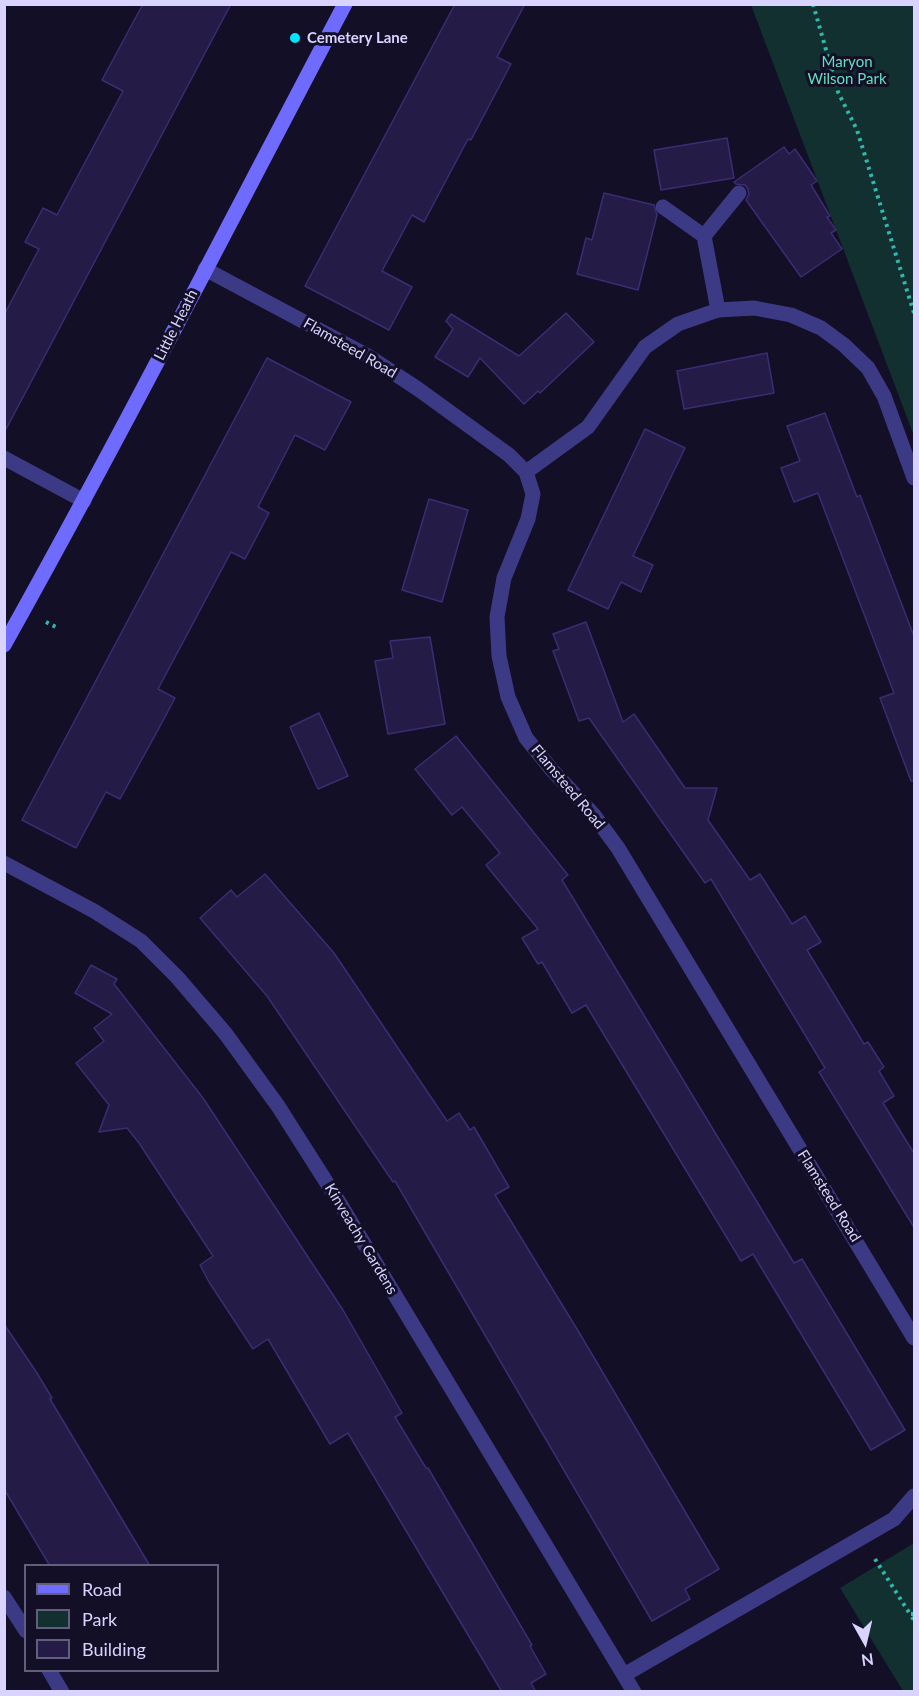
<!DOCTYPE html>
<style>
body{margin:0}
#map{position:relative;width:919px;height:1696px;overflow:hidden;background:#130f26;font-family:Lato,sans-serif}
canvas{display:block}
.frame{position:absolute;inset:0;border:6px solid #d9d4ff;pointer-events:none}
.legend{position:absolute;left:24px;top:1564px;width:195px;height:108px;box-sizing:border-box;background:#130f26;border:2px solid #625e7d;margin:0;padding:8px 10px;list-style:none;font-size:18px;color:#d9d4ff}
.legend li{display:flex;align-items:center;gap:12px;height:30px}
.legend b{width:30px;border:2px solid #625e7d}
.north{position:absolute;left:835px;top:1612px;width:60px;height:60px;-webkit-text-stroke:4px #130f26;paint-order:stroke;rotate:172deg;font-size:16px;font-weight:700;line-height:24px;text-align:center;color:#d9d4ff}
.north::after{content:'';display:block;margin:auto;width:21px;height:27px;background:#d9d4ff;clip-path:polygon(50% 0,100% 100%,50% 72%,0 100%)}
</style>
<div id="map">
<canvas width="919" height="1696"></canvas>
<div class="frame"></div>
<ul class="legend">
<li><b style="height:8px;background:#6f6bff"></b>Road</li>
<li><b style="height:16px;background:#12302f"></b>Park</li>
<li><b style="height:16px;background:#241b47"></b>Building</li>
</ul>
<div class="north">N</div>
</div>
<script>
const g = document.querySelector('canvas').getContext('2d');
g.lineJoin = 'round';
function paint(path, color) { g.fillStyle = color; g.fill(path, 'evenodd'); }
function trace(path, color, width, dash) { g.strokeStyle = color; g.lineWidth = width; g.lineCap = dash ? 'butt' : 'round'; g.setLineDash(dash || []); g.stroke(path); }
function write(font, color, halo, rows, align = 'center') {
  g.font = font + ' Lato,sans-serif'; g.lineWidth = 6; g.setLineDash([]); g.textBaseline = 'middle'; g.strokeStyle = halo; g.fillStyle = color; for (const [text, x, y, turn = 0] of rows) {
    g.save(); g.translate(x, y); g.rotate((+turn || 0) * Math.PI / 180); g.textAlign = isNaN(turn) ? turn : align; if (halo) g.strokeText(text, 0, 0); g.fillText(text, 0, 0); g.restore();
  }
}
const green = new Path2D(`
 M751,5H914V436Z
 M914,1543V1691H903L840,1588Z`);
const building = new Path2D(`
 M143,4H231L4,433V315L39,249L25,242L43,208L57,215L123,91L102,80Z
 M455,4H525L497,57L511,64L471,140L468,139L424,222L412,215L382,271L412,287L389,330L305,286Z
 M727,138L734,178L661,190L654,150Z
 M784,147L789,154L795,149L817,181L811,185L830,216L827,217L836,230L831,233L842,249L801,277L746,200L749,194L748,189L745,185L736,184L734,182Z
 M604,193L654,205L657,215L638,290L577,274L586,238L592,240Z
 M566,313L594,342L540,393L538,391L524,404L480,358L468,377L435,357L453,329L446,321L451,314L519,356Z
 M767,353L774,393L684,409L677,371Z
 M267,358L351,402L325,450L295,435L258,507L269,513L245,559L231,552L158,689L175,698L158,730L120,799L106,792L76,848L22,820Z
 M825,413L857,497L860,495L915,639V781H911L880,698L894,693L818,493L794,502L781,468L800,461L787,426Z
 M645,429L685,448L633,556L653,565L641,592L621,582L608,609L568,590Z
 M429,499L468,510L442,602L402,590Z
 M586,622L623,722L634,714L685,788H717L708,820L750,880L760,874L792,924L805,916L821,942L807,950L864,1044L868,1042L884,1067L879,1071L894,1096L883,1103L915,1155V1229L819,1072L825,1068L711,879L705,883L589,718L579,721L553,651L559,649L553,634Z
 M430,637L445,724L388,734L375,661L393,658L390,641Z
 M319,713L348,776L318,789L290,727Z
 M456,736L568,875L562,880L794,1263L802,1259L905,1430L871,1450L753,1254L741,1261L586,1005L572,1013L542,962L538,964L522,938L538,929L486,865L500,853L462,807L452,815L415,769Z
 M265,874L334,953L447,1121L459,1113L470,1130L474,1127L509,1187L495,1195L580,1334L719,1569L685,1589L690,1599L652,1621L395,1181L393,1182L267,996L200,918L231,890L237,897Z
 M91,965L117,979L114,984L203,1098L343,1310L402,1413L395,1417L426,1468H428L532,1645L530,1646L546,1674L531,1683L536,1692H502L348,1433L330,1444L268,1339L253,1349L209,1282L200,1265L213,1256L139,1143L127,1128L99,1132L109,1105L76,1063L104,1041L94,1028L112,1014L75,993Z
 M4,1324L37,1373L52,1398L50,1399L150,1566H50L4,1489Z`);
const path = new Path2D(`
 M813,4L838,92L857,130L914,313
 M46,622L56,627
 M875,1559L910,1614
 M914,1614H910L914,1620`);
const service = new Path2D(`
 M663,207L704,236L718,310
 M704,236L739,193`);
const minor = new Path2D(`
 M205,269L368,356L418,389L509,455L526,472L533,494L528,519L504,578L497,617L499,656L508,697L526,738L552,770L593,814L618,848L914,1338
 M4,458L84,501
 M526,472L588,427L645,347L678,324L718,310L754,308L791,315L821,328L844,345L868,368L884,396L914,478
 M4,863L94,911L141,941L177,977L225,1033L278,1106L339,1202L634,1692
 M4,1597L26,1631
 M49,1670L62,1692
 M624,1675L894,1519L914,1496`);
const secondary = new Path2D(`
 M4,645C122,434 232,218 345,4`);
const markers = [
 [295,38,6,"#00e5ff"]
];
const poiNames = [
 ["Cemetery Lane",307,38]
];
const parkNames = [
 ["Maryon",847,62],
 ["Wilson Park",847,79]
];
const streetNames = [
 ["Little Heath",176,325,-63],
 ["Flamsteed Road",350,348,30],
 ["Flamsteed Road",568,787,50],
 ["Flamsteed Road",829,1196,58],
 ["Kinveachy Gardens",361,1239,59]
];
paint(green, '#12302f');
paint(building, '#241b47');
trace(building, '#3b2d73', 1.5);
trace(path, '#2fb8b0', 4, [3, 4.5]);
trace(service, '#3d3a85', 15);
trace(minor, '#3d3a85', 15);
trace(secondary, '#6f6bff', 15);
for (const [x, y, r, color] of markers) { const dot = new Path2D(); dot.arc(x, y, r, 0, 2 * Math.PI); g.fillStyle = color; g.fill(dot); trace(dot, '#130f26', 2); }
write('bold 15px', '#d9d4ff', '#130f26', poiNames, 'left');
write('15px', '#5fe0c0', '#130f26', parkNames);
write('15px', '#d9d4ff', '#130f26', streetNames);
</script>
